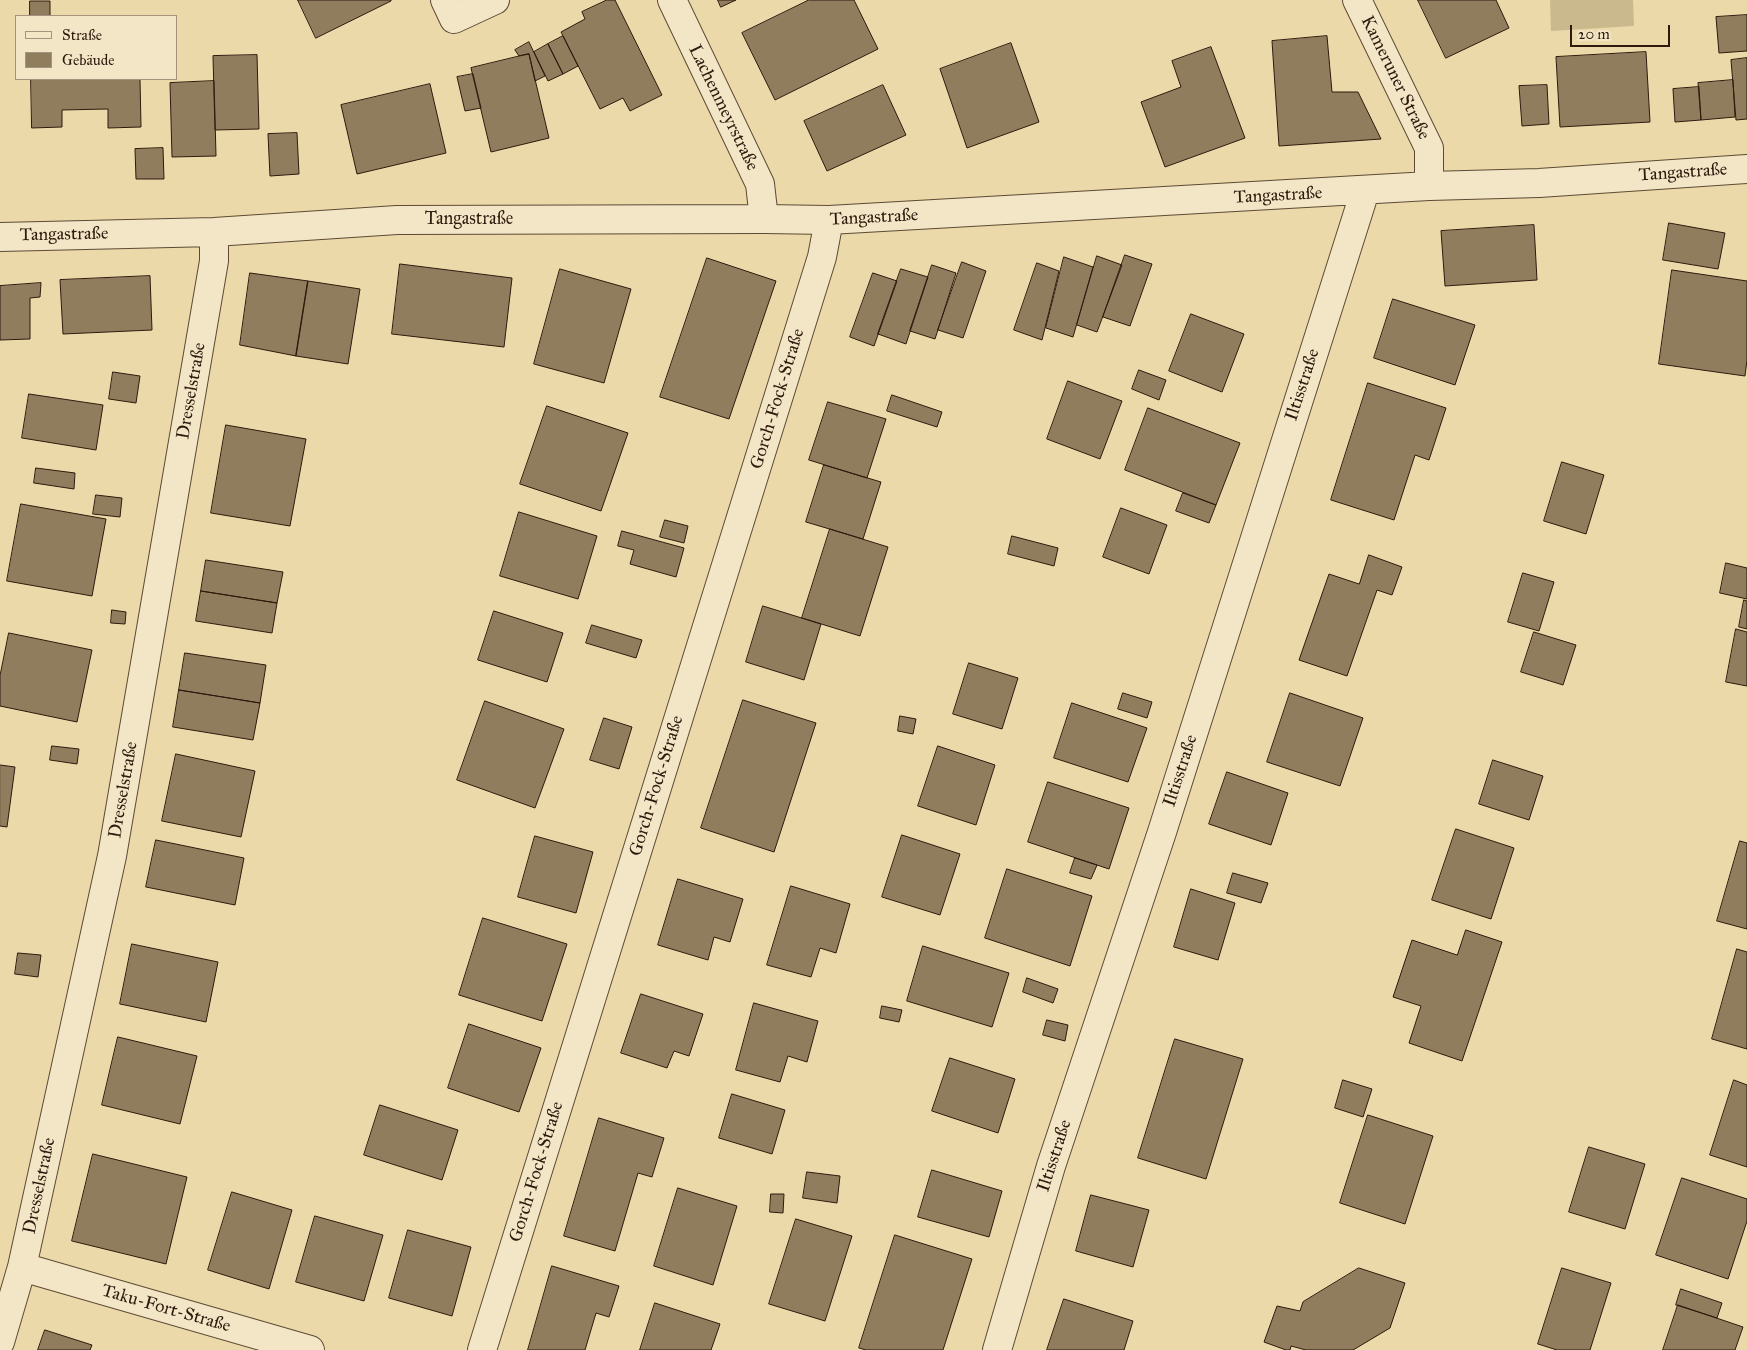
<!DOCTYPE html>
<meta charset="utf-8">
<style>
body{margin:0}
#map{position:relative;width:1747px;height:1350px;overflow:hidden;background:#ebd9a9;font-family:"IM FELL Great Primer",serif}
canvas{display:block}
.legend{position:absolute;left:15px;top:15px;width:162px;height:65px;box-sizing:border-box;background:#f2e6c7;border:1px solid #a4947d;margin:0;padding:6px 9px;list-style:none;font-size:15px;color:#2e1a0d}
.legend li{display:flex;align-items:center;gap:10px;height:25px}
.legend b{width:25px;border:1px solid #a4947d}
.scale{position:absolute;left:1570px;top:25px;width:100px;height:22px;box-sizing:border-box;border:2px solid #2e1a0d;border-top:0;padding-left:6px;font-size:15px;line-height:18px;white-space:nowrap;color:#2e1a0d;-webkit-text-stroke:4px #f2e6c7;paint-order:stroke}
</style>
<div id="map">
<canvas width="1747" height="1350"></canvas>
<ul class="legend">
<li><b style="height:6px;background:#f2e6c7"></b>Straße</li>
<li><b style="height:14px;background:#907d5e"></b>Gebäude</li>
</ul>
<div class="scale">20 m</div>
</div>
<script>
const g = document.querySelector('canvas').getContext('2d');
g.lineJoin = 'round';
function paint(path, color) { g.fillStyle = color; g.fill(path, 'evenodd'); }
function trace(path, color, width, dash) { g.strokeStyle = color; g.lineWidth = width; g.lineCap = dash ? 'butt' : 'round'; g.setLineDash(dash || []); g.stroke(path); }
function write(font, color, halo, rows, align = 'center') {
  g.font = font + ' "IM FELL Great Primer",serif'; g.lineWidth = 4; g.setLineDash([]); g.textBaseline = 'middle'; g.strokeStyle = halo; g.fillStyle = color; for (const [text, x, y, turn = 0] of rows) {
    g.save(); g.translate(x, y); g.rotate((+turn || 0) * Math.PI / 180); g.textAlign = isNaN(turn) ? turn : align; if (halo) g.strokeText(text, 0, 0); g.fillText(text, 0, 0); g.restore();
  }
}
const green = new Path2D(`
 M1550,0H1633L1634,26L1551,31Z`);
const building = new Path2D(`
 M298,0H391V1L316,38Z
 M607,0H615L662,95L630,111L623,98L600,109L561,32L585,19L582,12Z
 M718,0H736L721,7Z
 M809,0H854L878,49L775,100L742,33Z
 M1418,0H1496L1509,28L1446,58Z
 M30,1H50V16H30Z
 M1747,15V51L1719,53L1716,17Z
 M563,36L578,66L563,74L548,44Z
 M1327,36L1332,92H1358L1381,139L1279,146L1272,41Z
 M529,42L545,76L535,81L529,54L519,56L515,50Z
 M1011,43L1039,122L967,148L940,69Z
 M548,44L563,74L548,81L534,52Z
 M1211,47L1245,138L1165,167L1141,102L1181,87L1172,61Z
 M1646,52L1650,122L1560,127L1556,57Z
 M529,54L549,138L491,152L471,68Z
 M257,55L259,129L215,130L213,56Z
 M1747,58V119L1736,120L1731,60Z
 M473,74L481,108L465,111L457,77Z
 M31,79H140L141,127L108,128V109L62,110V127L32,128Z
 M1733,80L1735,117L1701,120L1698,83Z
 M214,81L216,156L172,157L170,83Z
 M430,84L446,153L357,174L341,105Z
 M883,85L906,135L827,171L804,121Z
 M1547,85L1549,124L1522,126L1519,86Z
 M1699,87L1701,120L1675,122L1673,89Z
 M297,133L299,174L270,176L268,134Z
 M163,148L164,179H136L135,149Z
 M1669,223L1725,233L1718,269L1663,260Z
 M1534,225L1537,280L1445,286L1441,231Z
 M1125,255L1152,264L1130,326L1103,317Z
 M1097,256L1122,265L1097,332L1077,325Z
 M1064,257L1093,267L1073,337L1046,328Z
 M707,258L776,281L729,419L660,397Z
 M962,262L986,271L963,338L938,330Z
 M1037,263L1059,271L1042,340L1014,330Z
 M400,264L512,278L504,347L392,334Z
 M932,265L956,273L935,339L910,331Z
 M560,269L631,289L604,383L534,364Z
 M901,269L928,277L906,344L878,334Z
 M1672,270L1747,281V360L1745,376L1659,364Z
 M250,273L308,281L296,356L240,345Z
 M873,273L897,281L874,346L850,337Z
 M150,276L152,330L63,334L60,280Z
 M308,281L360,289L348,364L296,356Z
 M41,283L40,297L30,298V339L0,340V286Z
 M1393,299L1475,325L1455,385L1374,358Z
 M1191,314L1244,334L1222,392L1169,371Z
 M1139,370L1166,380L1159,400L1132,389Z
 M113,372L140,376L136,403L109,399Z
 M1068,381L1122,401L1100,459L1047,439Z
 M1368,383L1446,408L1429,460L1415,455L1394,520L1331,500Z
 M29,394L103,405L96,450L22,438Z
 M892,395L942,412L937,427L887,411Z
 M828,402L886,419L867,478L809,460Z
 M547,406L628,433L601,511L520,484Z
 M1148,408L1240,443L1216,505L1125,470Z
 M226,425L306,439L290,526L211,513Z
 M1562,462L1604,475L1586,534L1544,521Z
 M824,465L881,482L863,539L806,522Z
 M36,468L75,473L74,489L34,483Z
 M1183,493L1216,505L1209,523L1176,511Z
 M96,495L122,498L120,517L93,514Z
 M21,504L106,519L92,596L7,581Z
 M1121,508L1167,525L1149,574L1103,557Z
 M519,512L597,536L578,599L500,576Z
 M665,520L688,526L684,543L660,537Z
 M830,529L888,547L860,636L802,618Z
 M622,531L684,548L676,577L630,564L634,550L618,546Z
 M1012,536L1058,548L1054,566L1008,554Z
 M1369,555L1402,567L1392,595L1377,590L1347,676L1299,660L1329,574L1359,584Z
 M206,560L283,572L277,603L201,591Z
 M1726,563L1747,568V599L1720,593Z
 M1523,573L1554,582L1539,631L1508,622Z
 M201,591L277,603L272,633L196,621Z
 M1744,600L1747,601V629L1739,627Z
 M763,606L821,624L804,680L746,662Z
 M112,610L126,612L125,624L111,623Z
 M494,611L563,633L547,682L478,660Z
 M592,625L642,640L636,658L586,643Z
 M1736,629L1747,632V686L1726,682Z
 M1534,632L1576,645L1563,685L1521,672Z
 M9,633L92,650L77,722L0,706V676Z
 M185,653L266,665L260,703L179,690Z
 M969,663L1018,678L1002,729L953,714Z
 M179,690L260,703L253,740L173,727Z
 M1123,693L1152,702L1147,718L1118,709Z
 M1290,693L1363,718L1340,786L1267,762Z
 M743,700L816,723L774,852L701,828Z
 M485,701L564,729L535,808L457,780Z
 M1072,703L1147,728L1128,782L1054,758Z
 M900,716L916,719L913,734L898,731Z
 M604,718L632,727L619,769L590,760Z
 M52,746L79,749L77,764L50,760Z
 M938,746L995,765L976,825L918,806Z
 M176,754L255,771L241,837L162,821Z
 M1493,760L1543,776L1529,820L1479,804Z
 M0,765L15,767L7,827L0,826Z
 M1227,772L1288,793L1271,845L1209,824Z
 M1048,782L1129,808L1109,869L1028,842Z
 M1456,829L1514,848L1491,919L1432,900Z
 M902,835L960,854L940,915L882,897Z
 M535,836L593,852L576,913L518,897Z
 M156,840L244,858L235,905L146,887Z
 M1740,841L1747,843V929L1717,921Z
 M1075,858L1097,865L1091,879L1070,873Z
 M1007,869L1092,896L1070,966L985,938Z
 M1233,873L1268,883L1261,903L1227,893Z
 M678,879L743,899L730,942L714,937L708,960L658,945Z
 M791,886L850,904L836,953L820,948L811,977L767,965Z
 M1191,889L1235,903L1218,960L1174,947Z
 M483,918L567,944L542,1021L459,995Z
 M1466,930L1502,942L1462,1061L1409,1043L1421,1006L1393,997L1412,940L1457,955Z
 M132,944L218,962L206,1022L120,1004Z
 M923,946L1009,973L992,1027L907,1001Z
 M1737,949L1747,952V1049L1712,1039Z
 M18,953L41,955L38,977L15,974Z
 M1027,978L1058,989L1053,1003L1023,992Z
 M641,994L703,1014L689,1056L674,1051L667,1068L621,1053Z
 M754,1003L818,1021L807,1062L788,1056L780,1082L736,1070Z
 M882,1006L902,1010L899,1022L880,1018Z
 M1047,1020L1068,1025L1065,1041L1043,1035Z
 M469,1024L541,1048L519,1112L448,1088Z
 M118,1037L197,1056L180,1124L102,1105Z
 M1175,1039L1243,1059L1206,1179L1138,1158Z
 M950,1058L1015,1079L998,1133L932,1111Z
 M1343,1080L1372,1089L1363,1117L1335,1108Z
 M1734,1080L1747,1085V1167L1710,1155Z
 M732,1094L785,1110L772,1154L719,1138Z
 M380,1105L458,1130L442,1180L364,1155Z
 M1368,1115L1433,1136L1405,1224L1340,1203Z
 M599,1118L664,1138L652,1177L638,1173L615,1251L564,1236Z
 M1589,1147L1645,1164L1625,1229L1569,1212Z
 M93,1154L187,1177L166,1264L72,1241Z
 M932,1170L1002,1191L989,1237L918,1217Z
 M807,1172L840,1176L837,1203L803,1198Z
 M1682,1178L1747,1199V1221L1728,1279L1656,1255Z
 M678,1188L737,1206L713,1285L654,1266Z
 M232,1192L292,1210L269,1289L208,1270Z
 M771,1194H784L783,1213L770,1212Z
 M1091,1195L1149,1210L1133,1267L1076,1251Z
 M315,1216L383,1235L364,1301L296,1282Z
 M796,1219L852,1236L825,1321L769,1304Z
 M408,1230L471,1247L452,1316L389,1298Z
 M895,1235L972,1259L943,1350H866L859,1348Z
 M552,1266L619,1286L609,1317L596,1313L585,1350H528Z
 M1359,1268L1405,1283L1390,1328L1353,1350H1306L1291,1346L1290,1350H1286L1264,1342L1277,1306L1300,1311L1303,1302Z
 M1562,1268L1611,1283L1590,1350H1557L1538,1344Z
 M1681,1289L1722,1303L1717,1318L1676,1305Z
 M1064,1299L1133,1321L1124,1350H1047Z
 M655,1303L720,1324L711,1350H640Z
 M1678,1305L1743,1327L1735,1350H1663Z
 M45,1330L92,1345L90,1350H38Z`);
const street = new Path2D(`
 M445,0L454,19L495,0
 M672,0L760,184L764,219
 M1357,0L1429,148V186
 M0,237L214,232L397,220L764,219L829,220L1429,186L1539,183L1747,169
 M22,1267L310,1350
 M0,1342L22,1267L112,856L214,261V232
 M482,1350L822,257L829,220
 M997,1350L1051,1166L1162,832L1365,191`);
const streetNames = [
 ["Kameruner Straße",1395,78,64],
 ["Lachenmeyrstraße",723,108,64],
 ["Tangastraße",1683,173,-4],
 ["Tangastraße",1278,196,-3],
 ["Tangastraße",874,218,-3],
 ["Tangastraße",469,220],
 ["Tangastraße",64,235,-1],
 ["Iltisstraße",1303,385,-72],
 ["Dresselstraße",192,391,-80],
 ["Gorch-Fock-Straße",778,399,-73],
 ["Iltisstraße",1181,771,-72],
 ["Gorch-Fock-Straße",657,786,-73],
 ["Dresselstraße",124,790,-80],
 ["Iltisstraße",1055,1156,-72],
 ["Gorch-Fock-Straße",537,1172,-73],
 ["Dresselstraße",40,1186,-78],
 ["Taku-Fort-Straße",166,1309,16]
];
paint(green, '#cbb98e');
paint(building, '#907d5e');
trace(building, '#2e1a0d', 1);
trace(street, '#5d4a34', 30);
trace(street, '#f2e6c7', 28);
write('18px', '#2e1a0d', '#f2e6c7', streetNames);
</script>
